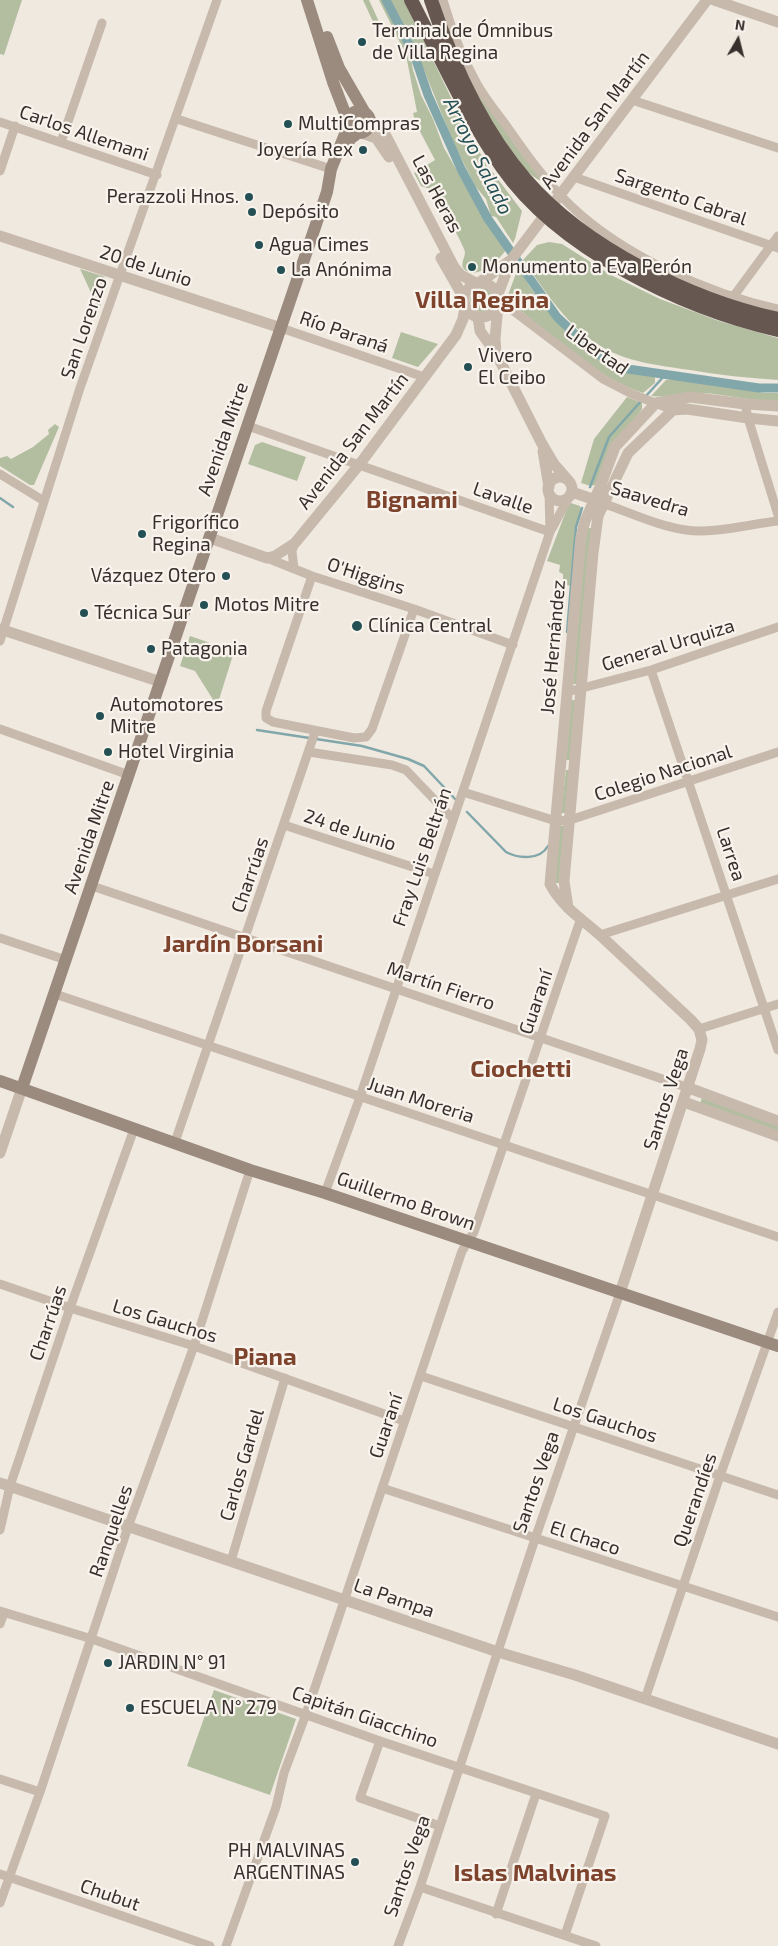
<!DOCTYPE html>
<meta charset="utf-8">
<style>
body{margin:0}
#map{position:relative;width:778px;height:1946px;overflow:hidden;background:#f0e9e0;font-family:"Exo 2",sans-serif}
canvas{display:block}
.north{position:absolute;left:713px;top:15px;width:50px;height:50px;-webkit-text-stroke:4px #f8f3ec;paint-order:stroke;rotate:8deg;font-size:14px;font-weight:700;line-height:20px;text-align:center;color:#362f2b}
.north::after{content:'';display:block;margin:auto;width:18px;height:22px;background:#362f2b;clip-path:polygon(50% 0,100% 100%,50% 72%,0 100%)}
</style>
<div id="map">
<canvas width="778" height="1946"></canvas>
<div class="north">N</div>
</div>
<script>
const g = document.querySelector('canvas').getContext('2d');
g.lineJoin = 'round';
function paint(path, color) { g.fillStyle = color; g.fill(path, 'evenodd'); }
function trace(path, color, width, dash) { g.strokeStyle = color; g.lineWidth = width; g.lineCap = dash ? 'butt' : 'round'; g.setLineDash(dash || []); g.stroke(path); }
function write(font, color, halo, rows, align = 'center') {
  g.font = font + ' "Exo 2",sans-serif'; g.lineWidth = 4.5; g.setLineDash([]); g.textBaseline = 'middle'; g.strokeStyle = halo; g.fillStyle = color; for (const [text, x, y, turn = 0] of rows) {
    g.save(); g.translate(x, y); g.rotate((+turn || 0) * Math.PI / 180); g.textAlign = isNaN(turn) ? turn : align; if (halo) g.strokeText(text, 0, 0); g.fillText(text, 0, 0); g.restore();
  }
}
const green = new Path2D(`
 M0,0H22L4,55L0,54Z
 M363,0H369L381,26L374,24Z
 M379,0H385L410,52L413,70L421,95L433,119L444,148L490,228L506,250C499,260 478,280 465,270C459,265 465,258 465,252C464,245 438,200 433,190L421,186L414,173L435,160L415,122L413,113L417,112L406,55Z
 M390,0H404L471,139L491,170L522,211L515,239L513,243L496,217L491,216L486,199L475,186L453,142L414,45Z
 M473,89H476L543,182C517,172 487,114 473,89Z
 M549,242L562,244L611,275L660,299L719,321L778,338V380C748,378 720,375 690,370C648,364 614,361 580,331C557,311 541,285 523,260L537,245Z
 M518,268C550,320 590,368 655,377V383L643,393C595,377 556,339 516,307L508,295Z
 M80,269L103,276L107,280V285L97,316L94,299Z
 M470 300a12 12 0 1 1 24 0a12 12 0 1 1-24 0Z
 M401,332L438,344L418,367L392,358Z
 M678,378L765,393H778V401C752,402 727,394 701,393C686,393 664,398 651,396L666,380Z
 M627,397L642,403V409L595,485L591,486L581,483L594,439Z
 M55,424L59,427L34,485H30L0,466V458L7,456L11,459L33,447L49,434L48,430Z
 M262,442L306,457L297,481L248,464L255,445Z
 M571,503L580,506L582,512L576,529L570,586L563,583V574L559,572L560,565L547,561L568,506Z
 M586,528H592L578,684H573Z
 M190,636L219,646L218,650L233,655L217,706L195,671L180,666Z
 M570,700H575L570,760H565Z
 M566,770H571L567,813H561Z
 M559,825L564,826L559,883H554Z
 M702,1098L778,1125V1131L700,1103Z
 M214,1690L296,1719L270,1795L187,1766Z`);
const stream = new Path2D(`
 M646,396L665,375
 M590,487L609,437L642,400
 M0,498L13,507
 M567,632L576,527L582,508
 M257,730L362,746L408,759L424,766L457,801
 M467,812L506,852C519,859 540,860 548,846`);
const canal = new Path2D(`
 M386,0L414,54L428,95L461,169L488,219L557,317L593,351L621,368L759,388H778`);
const minor = new Path2D(`
 M443,0C451,28 463,59 477,84C486,100 498,114 508,128C527,155 546,182 570,205C622,255 708,294 778,309
 M632,100L778,148
 M177,119L331,169
 M0,122L157,175
 M61,142L102,23
 M0,171L15,126
 M574,177L778,248
 M733,297L778,236
 M499,300L603,379L632,394L673,410
 M281,328L424,377
 M745,404L748,418L778,515
 M248,426L550,532
 M0,474L44,501
 M549,493L550,532
 M605,504C631,513 658,526 686,530C712,534 751,524 778,521
 M267,558L312,576L414,609L513,645
 M294,569L292,551L295,543
 M312,576L266,711V718L273,722L354,738L366,737L372,729L414,609
 M0,641L80,388L217,0
 M651,670L778,1050
 M567,692L651,670L778,627
 M0,729L129,775
 M309,752L392,765L406,770L453,819
 M463,792L556,821L570,820L778,752
 M284,825L434,874
 M92,886L689,1088
 M600,935L778,879
 M0,938L66,960
 M55,994L778,1237
 M699,1029L778,1004
 M175,1142L315,732
 M325,1193L360,1097L550,532L569,497
 M0,1284L70,1308L194,1346L404,1421
 M421,1376L778,1495
 M382,1488L778,1617
 M0,1530L10,1486L70,1308L134,1129
 M231,1561L285,1378
 M0,1611L92,1639L380,1741L605,1816L565,1935
 M0,1624L4,1613
 M645,1699L720,1476L778,1312
 M380,1741L360,1798L440,1826
 M0,1779L40,1792
 M0,1874L210,1946
 M420,1887L596,1946
 M0,1903L40,1792L128,1527L194,1346L250,1170
 M496,1914L536,1794
 M226,1946L276,1807L284,1773L306,1714L462,1251L474,1232L581,918
 M398,1946L420,1887L535,1539L620,1293`);
const tertiary = new Path2D(`
 M714,0L778,22
 M369,118L386,136L454,267L461,275L476,283
 M362,133L376,138L389,157
 M0,236L281,328
 M441,258L464,298
 M480,282L511,260L707,0
 M464 300a17 17 0 1 1 34 0a17 17 0 1 1-34 0Z
 M498,294L511,260
 M478,317L480,331L496,353L541,442L554,464L568,480
 M496,353L495,339L498,305
 M543,451L549,487
 M548 489a12 12 0 1 1 24 0a12 12 0 1 1-24 0Z
 M572,492L601,502
 M210,538L267,558L275,556L295,543L359,465L456,335L463,319L465,306
 M0,629L161,682
 M568,908L564,881L593,553L598,516L628,453L673,410L687,409L748,418L778,421
 M689,1088L778,1121
 M684,1102L778,1136
 M0,1153L22,1088
 M620,1293L700,1049L702,1040L699,1029L691,1020C661,992 631,964 601,936C582,919 562,907 550,884L581,537L585,521L600,487L615,447L656,403L690,397L745,404L778,406
 M0,1483L498,1652L575,1675L778,1744`);
const secondary = new Path2D(`
 M307,0L333,82L348,121
 M327,37L339,68L365,113
 M348 122a11 11 0 1 1 22 0a11 11 0 1 1-22 0Z
 M345,151L350,139L358,133
 M0,1081L250,1170L325,1193L778,1346
 M22,1088L327,192L331,169L349,124`);
const trunk = new Path2D(`
 M411,0C440,56 466,115 502,167C559,249 682,308 778,330
 M431,0C452,63 482,130 526,180C585,248 691,300 778,319`);
const markers = [
 [362,42,5,"#244f54"],
 [288,124,5,"#244f54"],
 [363,150,5,"#244f54"],
 [249,197,5,"#244f54"],
 [252,212,5,"#244f54"],
 [259,245,5,"#244f54"],
 [472,267,5,"#244f54"],
 [281,270,5,"#244f54"],
 [468,367,5,"#244f54"],
 [142,534,5,"#244f54"],
 [226,576,5,"#244f54"],
 [204,605,5,"#244f54"],
 [84,613,5,"#244f54"],
 [357,626,6,"#244f54"],
 [151,649,5,"#244f54"],
 [100,716,5,"#244f54"],
 [108,752,5,"#244f54"],
 [108,1663,5,"#244f54"],
 [130,1708,5,"#244f54"],
 [355,1862,5,"#244f54"]
];
const poiNames = [
 ["Terminal de Ómnibus",372,31],
 ["de Villa Regina",372,53],
 ["MultiCompras",298,124],
 ["Joyería Rex",353,150,"right"],
 ["Perazzoli Hnos.",239,197,"right"],
 ["Depósito",262,212],
 ["Agua Cimes",269,245],
 ["Monumento a Eva Perón",482,267],
 ["La Anónima",291,270],
 ["Vivero",478,356],
 ["El Ceibo",478,378],
 ["Frigorífico",152,523],
 ["Regina",152,545],
 ["Vázquez Otero",216,576,"right"],
 ["Motos Mitre",214,605],
 ["Técnica Sur",94,613],
 ["Clínica Central",368,626],
 ["Patagonia",161,649],
 ["Automotores",110,705],
 ["Mitre",110,727],
 ["Hotel Virginia",118,752],
 ["JARDIN N° 91",118,1663],
 ["ESCUELA N° 279",140,1708],
 ["PH MALVINAS",345,1851,"right"],
 ["ARGENTINAS",345,1873,"right"]
];
const streetNames = [
 ["Avenida San Martín",595,120,-53],
 ["Carlos Allemani",84,133,19],
 ["Las Heras",437,194,62],
 ["Sargento Cabral",681,197,19],
 ["20 de Junio",146,266,18],
 ["San Lorenzo",84,328,-71],
 ["Río Paraná",344,332,19],
 ["Libertad",597,350,35],
 ["Avenida Mitre",223,439,-71],
 ["Avenida San Martín",353,441,-52],
 ["Lavalle",503,498,19],
 ["Saavedra",650,499,17],
 ["O'Higgins",366,576,18],
 ["General Urquiza",668,645,-17],
 ["José Hernández",553,647,-85],
 ["Colegio Nacional",663,773,-18],
 ["24 de Junio",350,830,18],
 ["Avenida Mitre",89,837,-71],
 ["Larrea",731,854,72],
 ["Fray Luis Beltrán",422,857,-71],
 ["Charrúas",250,875,-71],
 ["Martín Fierro",441,986,19],
 ["Guaraní",536,1002,-71],
 ["Santos Vega",666,1099,-72],
 ["Juan Moreria",421,1100,18],
 ["Guillermo Brown",406,1201,19],
 ["Los Gauchos",165,1321,17],
 ["Charrúas",48,1323,-71],
 ["Los Gauchos",605,1420,18],
 ["Guaraní",386,1426,-71],
 ["Carlos Gardel",242,1465,-74],
 ["Santos Vega",536,1482,-71],
 ["Querandíes",695,1500,-71],
 ["Ranquelles",111,1531,-71],
 ["El Chaco",585,1538,18],
 ["La Pampa",394,1598,19],
 ["Capitán Giacchino",365,1717,19],
 ["Santos Vega",407,1866,-71],
 ["Chubut",110,1895,19]
];
const waterNames = [
 ["Arroyo Salado",478,156,63]
];
const districtNames = [
 ["Villa Regina",482,300],
 ["Bignami",412,500],
 ["Jardín Borsani",243,944],
 ["Ciochetti",521,1069],
 ["Piana",265,1357],
 ["Islas Malvinas",535,1873]
];
paint(green, '#b3bea1');
trace(stream, '#82a7aa', 2.5);
trace(canal, '#82a7aa', 9);
trace(minor, '#c7baad', 9);
trace(tertiary, '#c7baad', 11);
trace(secondary, '#9b8a7e', 12);
trace(trunk, '#665850', 14);
for (const [x, y, r, color] of markers) { const dot = new Path2D(); dot.arc(x, y, r, 0, 2 * Math.PI); g.fillStyle = color; g.fill(dot); trace(dot, '#f8f3ec', 2); }
write('19px', '#362f2b', '#f8f3ec', poiNames, 'left');
write('19px', '#362f2b', '#f8f3ec', streetNames);
write('italic 20px', '#244f54', '#f8f3ec', waterNames);
write('bold 24px', '#7d432c', '#f8f3ec', districtNames);
</script>
